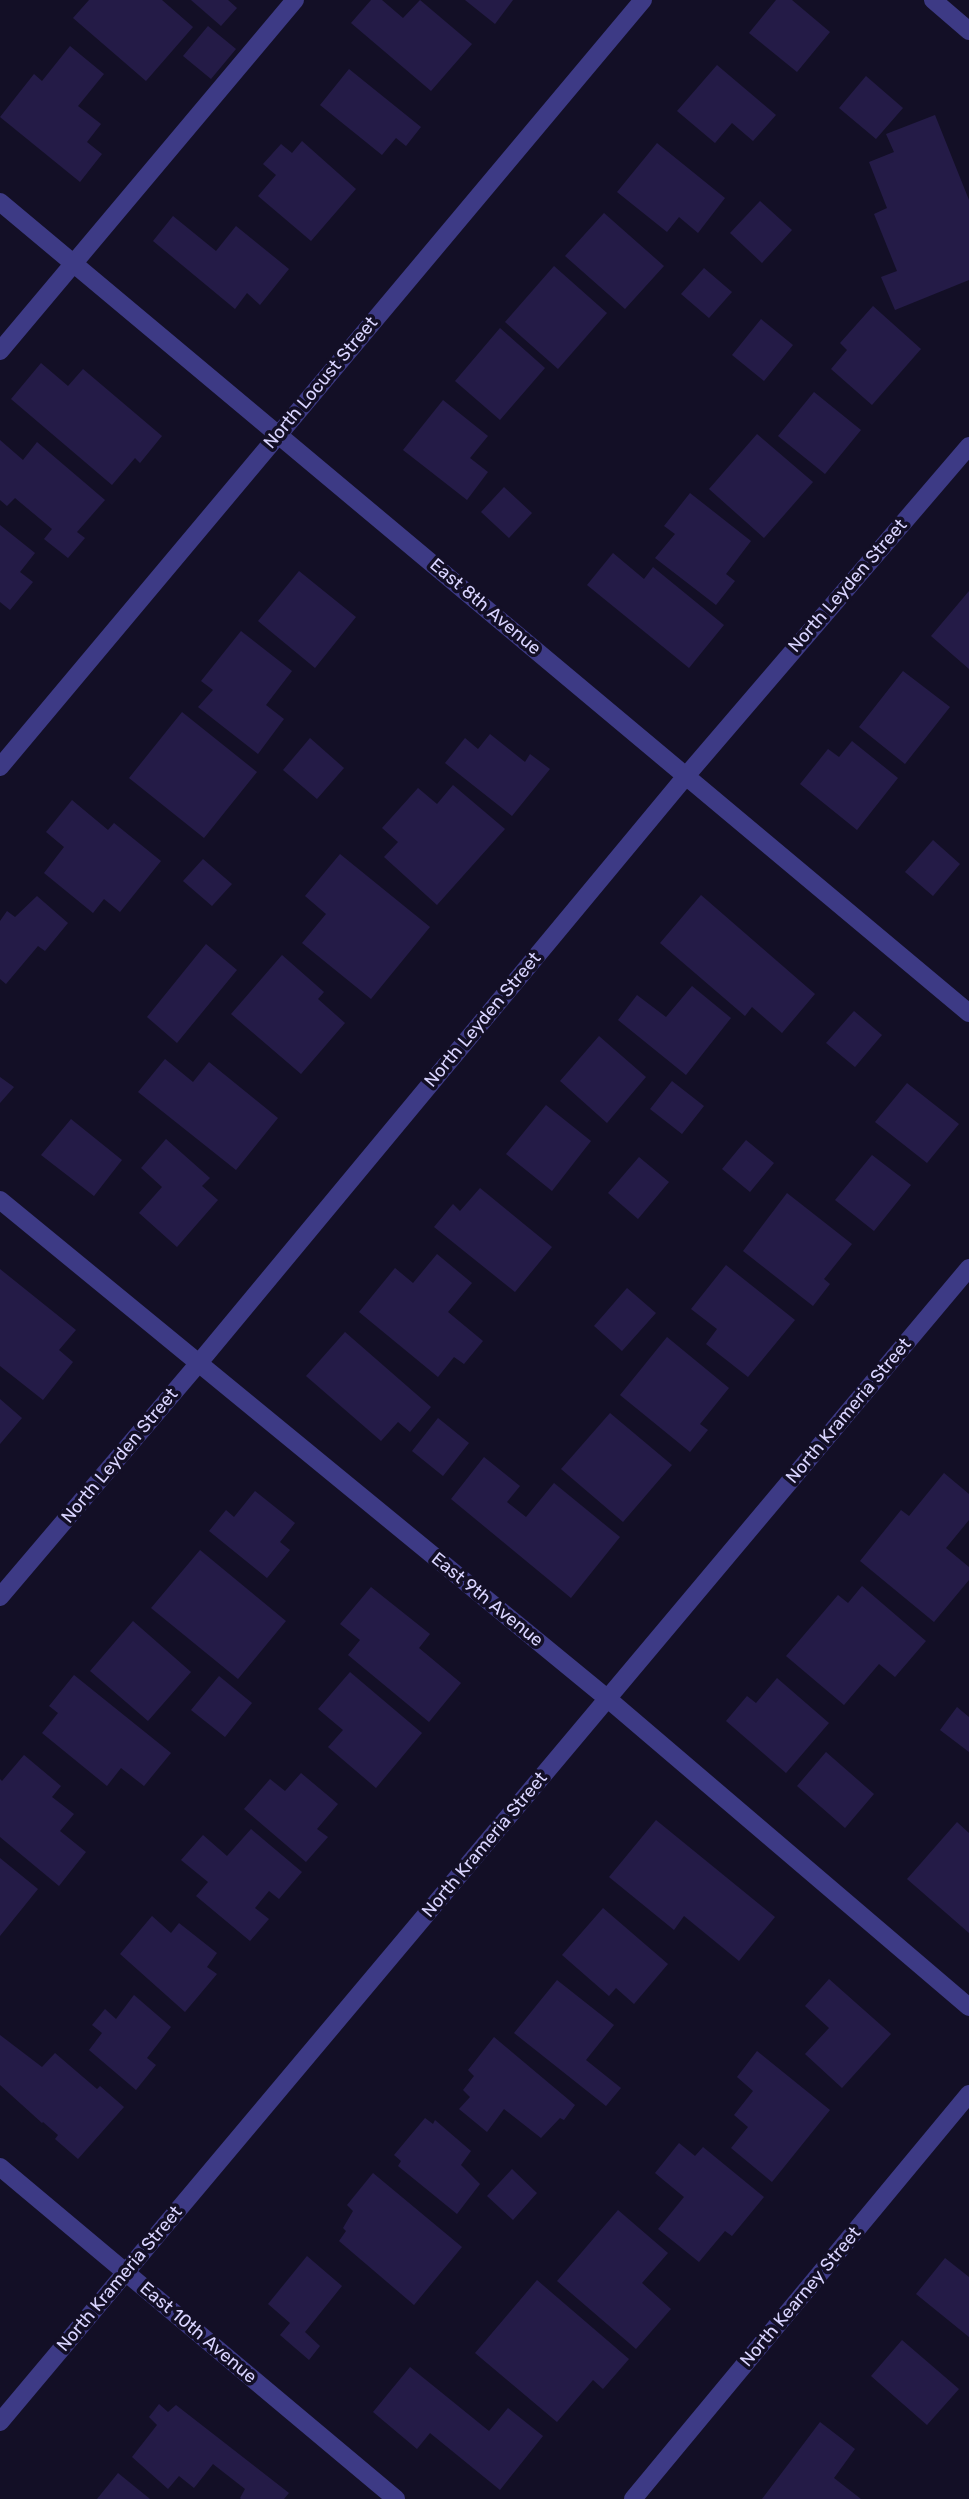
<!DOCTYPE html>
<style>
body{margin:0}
canvas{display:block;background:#130f26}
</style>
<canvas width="969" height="2499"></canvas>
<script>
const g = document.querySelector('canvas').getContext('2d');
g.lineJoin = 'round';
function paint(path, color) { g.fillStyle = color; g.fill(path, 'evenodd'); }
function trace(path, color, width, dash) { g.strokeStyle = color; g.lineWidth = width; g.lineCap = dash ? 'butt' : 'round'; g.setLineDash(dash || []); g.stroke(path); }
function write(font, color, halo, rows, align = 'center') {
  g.font = font + ' Rubik,sans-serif'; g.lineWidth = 7; g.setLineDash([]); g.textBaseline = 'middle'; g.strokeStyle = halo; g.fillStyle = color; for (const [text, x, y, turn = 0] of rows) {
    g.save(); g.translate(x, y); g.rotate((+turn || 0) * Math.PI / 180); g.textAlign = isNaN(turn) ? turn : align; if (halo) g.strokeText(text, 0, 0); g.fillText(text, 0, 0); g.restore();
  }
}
const building = new Path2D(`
 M89,0H162L193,27L146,81L73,18Z
 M191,0H228L237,8L221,26Z
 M371,0H382L403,18L420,0L472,44L431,91L351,23Z
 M465,0H513L495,24Z
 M776,0H792L830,32L797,72L749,33Z
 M208,26L236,49L211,79L183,56Z
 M70,46L104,74L78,106L101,124L87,142L102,154L80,182L0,117L34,74L42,81Z
 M717,65L776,115L753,141L732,123L715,143L677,111Z
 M349,69L421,127L406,146L396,138L382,155L320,105Z
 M866,76L903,108L876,139L839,108Z
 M935,115L969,200V280L895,310L881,277L897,271L874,214L887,208L869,162L894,152L886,134Z
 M302,141L356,189L311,241L258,196L276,175L263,164L281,144L292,153Z
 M657,143L725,198L698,233L679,217L667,232L617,192Z
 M760,201L792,230L762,263L730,233Z
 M604,213L664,266L625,309L565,256Z
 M173,216L216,251L236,226L289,269L260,305L247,293L235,309L153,241Z
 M554,266L607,313L558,369L505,322Z
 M704,268L732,292L709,318L681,294Z
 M873,306L921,349L872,405L831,369L847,350L840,343Z
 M761,319L793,345L764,381L732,355Z
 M500,328L545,368L500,420L455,381Z
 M41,363L68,386L83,369L162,436L140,463L135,458L112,485L11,399Z
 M814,392L861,430L825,474L778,436Z
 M443,400L488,436L470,458L488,472L467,500L403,450Z
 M757,434L813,482L764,538L709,489Z
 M0,440L23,460L37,442L105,500L77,532L85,538L68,558L44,539L52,529L15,498L7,506L0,500Z
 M504,487L532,513L509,538L481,512Z
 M690,493L751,541L726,574L735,581L716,605L655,558L675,534L664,526Z
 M0,525L35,553L20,572L33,582L10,610L0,602Z
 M613,553L644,579L653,567L724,625L689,668L587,585Z
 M299,571L356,617L315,668L258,621Z
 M969,591V669L931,636Z
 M241,631L292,671L266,705L284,719L258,754L198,707L213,690L201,681Z
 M903,671L950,707L905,764L859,727Z
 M182,712L257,772L204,838L129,778Z
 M490,734L525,762L530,754L550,769L512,816L445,763L465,738L478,749Z
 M310,738L344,768L317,799L283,770Z
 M852,741L898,778L857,830L800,784L828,749L839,757Z
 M453,785L505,829L437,905L384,857L398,842L382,828L418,788L437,804Z
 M72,800L108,830L114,823L161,861L120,912L104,899L93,913L44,873L64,847L46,832Z
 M933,840L960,864L933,896L905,872Z
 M340,854L430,927L371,999L302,943L326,914L305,896Z
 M203,859L232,884L212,906L183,881Z
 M701,895L815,994L782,1033L752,1007L745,1016L660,943Z
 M37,896L68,923L45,951L38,946L6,984L0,979V921L7,911L15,917Z
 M206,944L237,970L177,1043L147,1017Z
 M282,955L324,992L318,999L345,1023L301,1074L231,1014Z
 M692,986L731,1018L686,1075L618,1020L637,995L666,1017Z
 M854,1011L882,1035L855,1067L826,1043Z
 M599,1036L646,1077L607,1123L560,1081Z
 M165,1059L193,1082L209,1062L278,1118L236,1170L138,1092Z
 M0,1077L14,1087L0,1103Z
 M672,1081L704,1106L682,1134L650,1109Z
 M907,1083L959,1124L927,1163L875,1122Z
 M546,1105L591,1141L552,1191L506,1154Z
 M71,1119L122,1160L94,1196L41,1155Z
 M166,1139L210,1178L202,1186L218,1200L177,1247L139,1213L162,1187L141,1168Z
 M746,1140L774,1163L750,1192L722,1169Z
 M872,1155L911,1185L874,1231L835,1200Z
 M639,1157L669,1182L638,1219L608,1193Z
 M480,1188L552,1247L515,1292L434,1227L453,1204L460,1211Z
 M787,1193L852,1244L824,1279L830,1284L813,1306L743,1251Z
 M437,1254L472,1283L448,1312L483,1341L464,1364L454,1357L438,1377L359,1312L395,1268L413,1283Z
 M726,1265L795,1320L748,1377L706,1344L717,1329L691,1309Z
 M0,1269L76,1330L59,1350L73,1362L43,1400L0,1366Z
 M627,1288L656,1313L622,1351L594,1326Z
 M345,1332L431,1407L410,1432L398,1422L381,1441L306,1376Z
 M667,1337L729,1388L700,1424L708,1430L690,1452L620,1395Z
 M0,1399L22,1418L0,1444Z
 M610,1413L672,1465L623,1522L561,1469Z
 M438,1418L469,1443L443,1476L412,1451Z
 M484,1457L520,1486L507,1502L526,1517L554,1483L620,1537L571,1598L451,1499Z
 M944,1473L969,1494V1520L946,1548L969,1567V1580L934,1622L860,1561L901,1510L909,1516Z
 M255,1491L295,1523L280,1542L290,1550L267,1578L209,1531L226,1510L234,1517Z
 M200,1550L286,1621L238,1679L151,1608Z
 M862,1586L926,1641L895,1677L879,1664L844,1705L786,1656L838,1595L848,1603Z
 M371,1587L430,1634L419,1648L461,1683L429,1722L348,1655L360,1640L340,1624Z
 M133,1621L191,1672L148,1721L90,1671Z
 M350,1672L422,1733L376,1788L328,1747L343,1730L318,1709Z
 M74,1675L171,1753L144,1786L121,1768L107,1786L42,1733L58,1713L49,1706Z
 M219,1676L252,1703L225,1737L191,1710Z
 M777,1678L829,1723L786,1773L726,1721L747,1696L756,1703Z
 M957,1707L969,1717V1752L940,1730Z
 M826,1752L874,1794L845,1828L797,1786Z
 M24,1755L61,1786L52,1797L74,1814L60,1831L86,1852L59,1886L0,1837V1779L2,1781Z
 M301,1773L338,1804L317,1829L328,1837L306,1862L244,1809L270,1779L285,1791Z
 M656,1820L775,1917L739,1961L684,1916L674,1930L609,1877Z
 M957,1822L969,1833V1933L907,1879Z
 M251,1829L302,1872L279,1899L269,1891L255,1908L269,1919L250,1941L196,1896L208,1882L181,1860L203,1835L227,1856Z
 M0,1858L38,1889L0,1936Z
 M603,1908L668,1964L634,2004L616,1988L609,1996L562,1955Z
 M152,1916L171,1933L179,1923L217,1953L207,1967L217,1974L185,2012L120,1954Z
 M829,1979L891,2034L842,2088L805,2054L829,2028L805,2006Z
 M557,1980L614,2025L586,2060L621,2088L606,2106L514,2033Z
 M134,1995L171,2027L147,2058L156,2065L136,2090L89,2050L102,2033L92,2025L105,2009L116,2019Z
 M0,2035L42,2067L55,2053L97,2089L100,2086L124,2107L78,2159L55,2139L58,2135L43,2122L42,2123L0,2085Z
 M494,2037L575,2105L564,2120L560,2118L541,2138L504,2109L487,2132L459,2109L470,2097L463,2090L474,2076L468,2070Z
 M757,2051L830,2110L772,2182L731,2148L748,2127L734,2115L753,2091L737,2077Z
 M425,2118L433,2124L435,2120L471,2151L461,2165L480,2184L457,2214L398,2166L401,2161L394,2155Z
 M679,2143L695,2156L703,2147L764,2197L732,2236L725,2231L699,2262L658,2229L684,2197L655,2173Z
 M512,2169L537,2193L513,2220L487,2196Z
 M373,2173L462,2247L414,2305L339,2241L346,2231L343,2228L353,2211L347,2205Z
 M618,2210L668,2253L642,2283L671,2309L636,2349L557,2281Z
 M307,2256L342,2286L305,2332L320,2346L309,2360L280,2335L290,2323L268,2304Z
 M945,2258L969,2277V2337L916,2294Z
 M537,2280L629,2359L603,2389L593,2380L557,2422L475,2353Z
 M902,2340L959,2389L927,2425L871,2376Z
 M410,2367L489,2431L508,2408L543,2436L500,2490L430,2433L417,2449L373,2412Z
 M159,2404L168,2412L176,2405L289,2493L284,2499H241L240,2498L245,2489L213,2464L194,2488L179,2476L168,2489L132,2457L157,2425L149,2417Z
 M820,2422L855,2449L834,2478L861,2499H762Z
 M118,2473L150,2499H97Z`);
const minor = new Path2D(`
 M933,0L969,31
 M0,202L969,1013
 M0,351L295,0
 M0,767L643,0
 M0,1200L608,1699L969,2007
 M0,1597L198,1364L686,776L969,446
 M0,2167L396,2499
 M0,2422L969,1268
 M633,2499L969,2094`);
const streetNames = [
 ["North Locust Street",321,383,-50],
 ["North Leyden Street",848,586,-49],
 ["East 8th Avenue",485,607,40],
 ["North Leyden Street",483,1020,-50],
 ["North Krameria Street",849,1411,-50],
 ["North Leyden Street",120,1456,-50],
 ["East 9th Avenue",487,1600,39],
 ["North Krameria Street",485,1845,-50],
 ["North Krameria Street",120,2279,-50],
 ["North Kearney Street",801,2297,-50],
 ["East 10th Avenue",198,2333,40]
];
paint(building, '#241b47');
trace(minor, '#3d3a85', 18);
write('18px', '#d9d4ff', '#130f26', streetNames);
</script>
